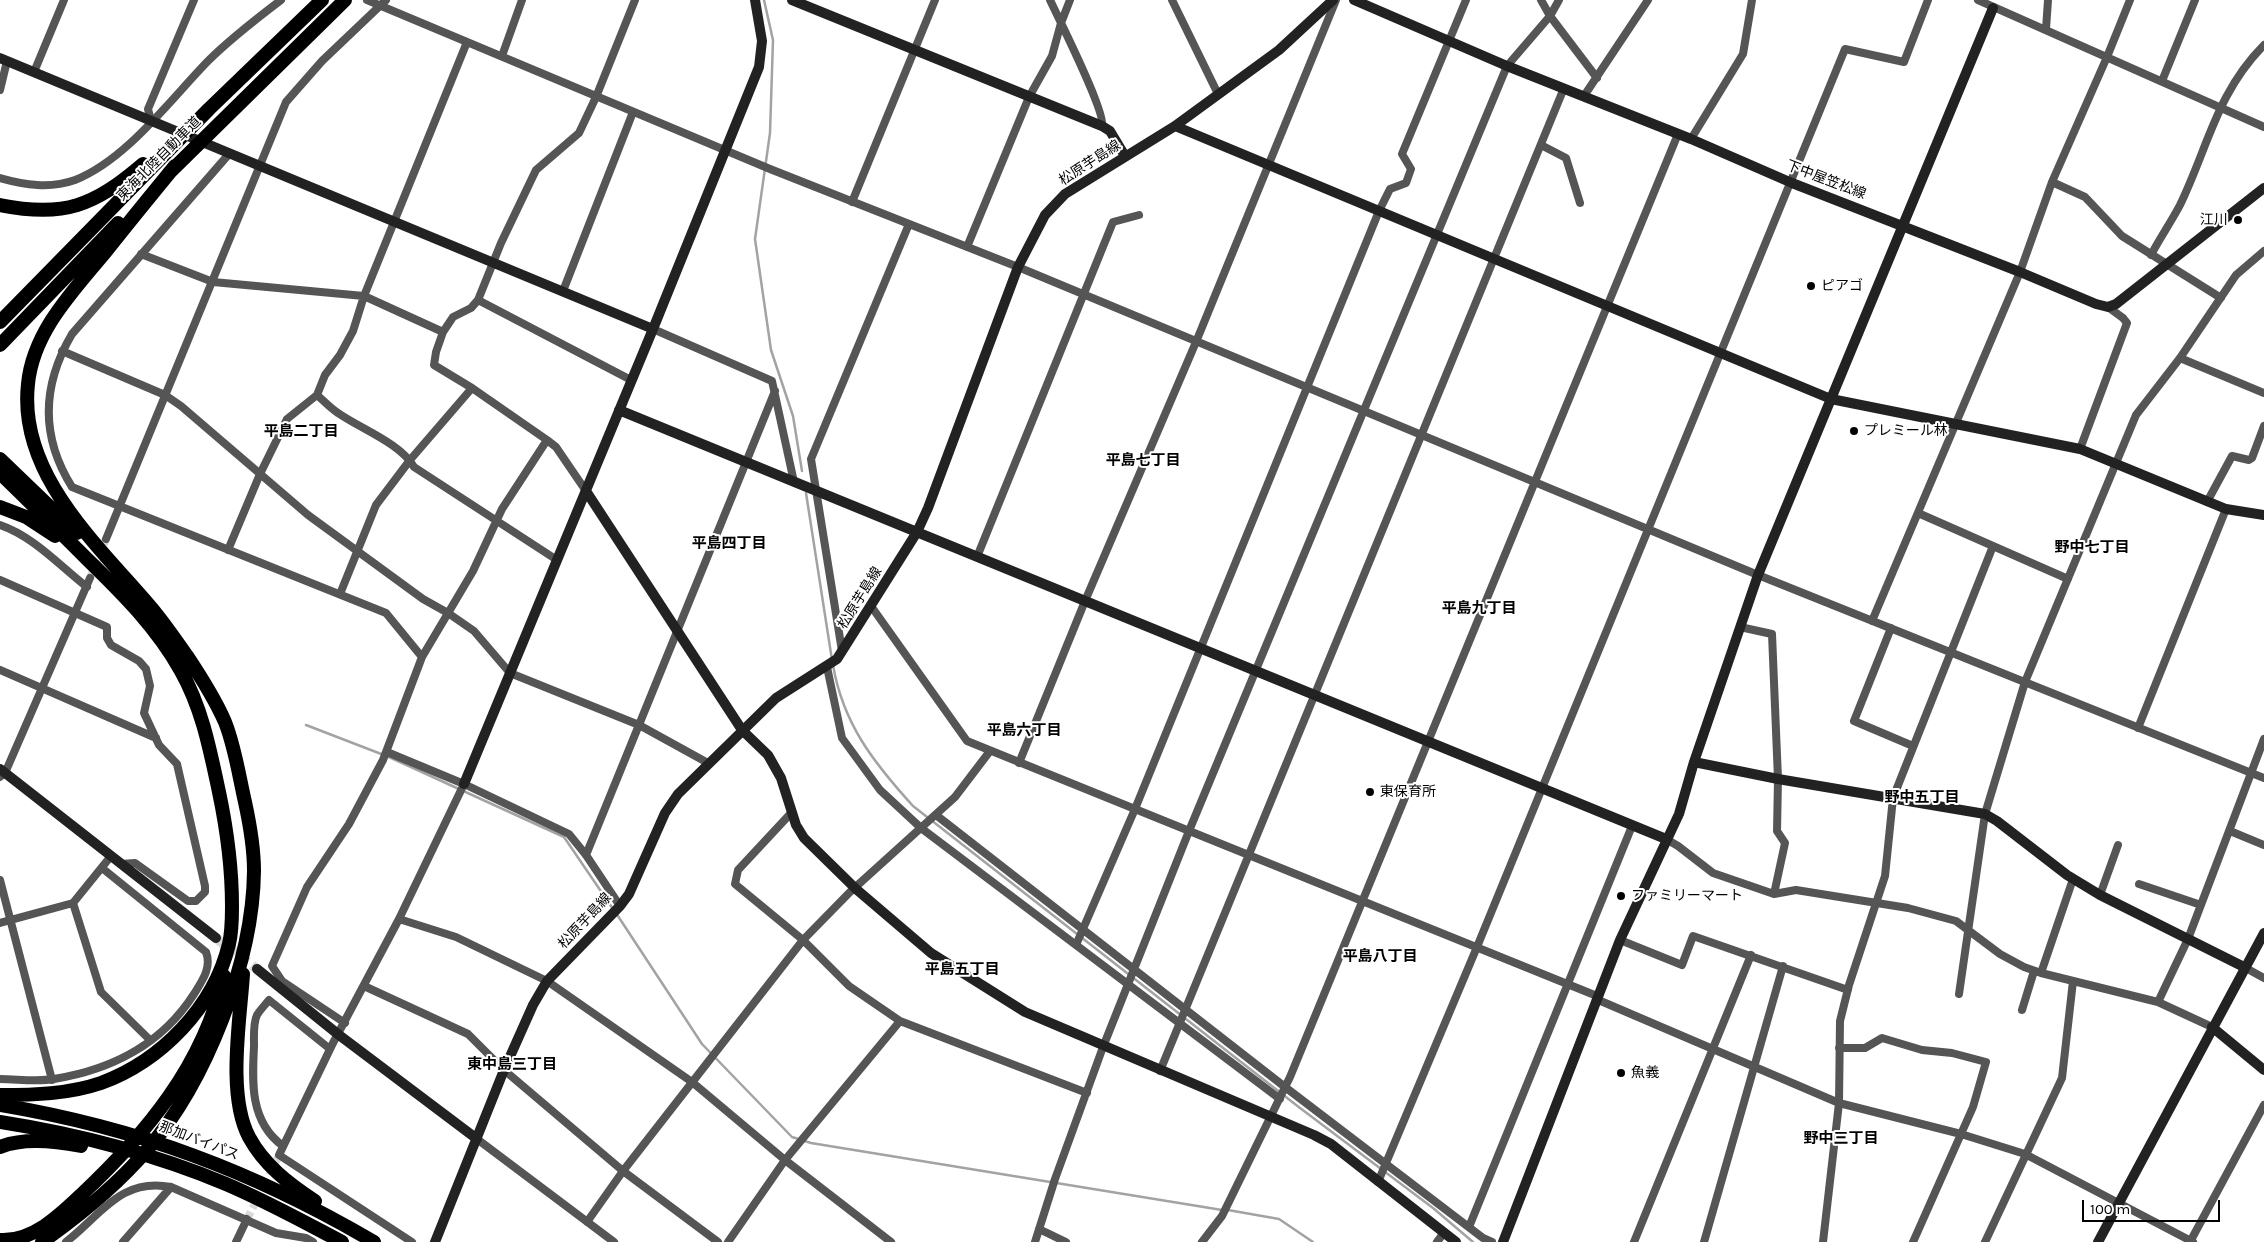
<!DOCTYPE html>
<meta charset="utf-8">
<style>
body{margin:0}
#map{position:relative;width:2264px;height:1242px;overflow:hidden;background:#fff;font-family:Karla,sans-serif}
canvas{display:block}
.scale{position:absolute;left:2082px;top:1200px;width:138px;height:22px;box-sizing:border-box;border:2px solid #000;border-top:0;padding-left:6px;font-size:15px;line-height:18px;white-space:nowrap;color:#000;-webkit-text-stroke:4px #fff;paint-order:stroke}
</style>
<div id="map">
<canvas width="2264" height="1242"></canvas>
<div class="scale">100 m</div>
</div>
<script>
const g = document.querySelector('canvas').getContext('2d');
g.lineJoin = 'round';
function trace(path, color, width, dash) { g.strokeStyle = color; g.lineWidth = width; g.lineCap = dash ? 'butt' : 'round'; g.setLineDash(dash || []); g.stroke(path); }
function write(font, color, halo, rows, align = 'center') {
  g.font = font + ' Karla,"Noto Sans JP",sans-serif'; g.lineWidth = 4; g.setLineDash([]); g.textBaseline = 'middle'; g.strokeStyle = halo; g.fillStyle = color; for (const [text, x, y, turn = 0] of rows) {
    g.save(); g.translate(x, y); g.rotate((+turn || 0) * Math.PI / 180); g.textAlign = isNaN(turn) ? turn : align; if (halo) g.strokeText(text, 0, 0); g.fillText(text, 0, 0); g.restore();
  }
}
const stream = new Path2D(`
 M764,0L773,40L770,133L755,239L771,350L793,416L802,471
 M806,493L832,660
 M833,665C843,724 874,763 913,806L1300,1108L1433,1208L1473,1242
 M306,725L389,757L564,837L613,909
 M616,913L702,1044L792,1137L811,1143L1222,1210
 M1228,1210L1279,1219L1313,1242`);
const streetTunnel = new Path2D(`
 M90,578L106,539
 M264,1186L279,1155
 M247,1219L259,1196`);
const secondaryTunnel = new Path2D(`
 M216,938L257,969`);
const street = new Path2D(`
 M367,0L770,169L1018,267L1758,575L2264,778
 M1050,0C1059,19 1106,113 1102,126
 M1172,0L1218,94
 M1541,0L1550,16L1597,78
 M1978,0L2264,127
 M2046,29L2048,0
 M502,56L522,0
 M34,72L64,0
 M2162,81L2195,0
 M0,90L7,61
 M1584,96L1648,0
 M151,121L148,109L194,0
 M1691,139L1743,54L1752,0
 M1541,145L1566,158L1580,203
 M229,154L72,334C42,385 40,436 72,487L386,613L422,657L383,760L349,824L307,887L272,966L282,981L345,1023
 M0,178C25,185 50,189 75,180C126,160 170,100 208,61C230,39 256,19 281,0
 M2052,182L2085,197L2122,236L2221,298
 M852,202L935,0
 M967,247L1029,97L1052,56L1061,23L1070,0
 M141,254L213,282L364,296L443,332
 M2151,255C2160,238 2171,222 2180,205C2208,147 2217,92 2264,45
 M563,291L633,112
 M478,300L631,380
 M653,329L772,381L794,482
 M62,351L165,395L181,406L308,515L423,599L448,613L474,631L510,673L639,725L708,763
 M2180,358L2264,393
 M317,395C324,401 330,408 338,413C361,429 400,443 414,467L557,560
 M2080,449L2127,323L2123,318L2108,307
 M586,491L556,447L547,440L472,388L434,365L436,352L443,332L453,317L471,308L478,300L501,243L536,170L579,133L596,97L635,0
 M2207,502L2232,456L2249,460L2252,458L2264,426
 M1918,513L2068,579
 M0,525C33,536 60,566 87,587
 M106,539L286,102L322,61L386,0
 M228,550L260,474L287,419L317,395L325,375L340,355L353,331L364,296L467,42
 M977,557L1113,222L1139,215
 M0,580L107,627V638L111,645L139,661L146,669L150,686L144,713L159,745L177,764L205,886V892L196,901H188L135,863L121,864
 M340,594L376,505L410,460L472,388
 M871,606L967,741L1597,996
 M1872,621L2020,272L2052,182L2107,57L2130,0
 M1740,627L1772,634L1778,779L1777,831L1785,843L1774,894
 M1891,628L1854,721L1913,746
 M842,651L811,459L909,224
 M422,657L473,571L502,509L547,440
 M827,667L842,738L880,790L921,828L1280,1099
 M0,670L156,738
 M2138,728L2226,509
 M387,752L464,784L569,834L586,855L620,906
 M1019,763L1085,601L1196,342L1336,0
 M0,777L5,773L90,578
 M792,812L738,870L735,884L803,940L849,986L900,1021L1087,1093
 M936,815L1285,1087L1483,1238L1492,1242
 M2230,831L2264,845
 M1666,839L1678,846L1713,873L1774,894L1796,890L1908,908L1956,921L2000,954L2024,967L2041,973L2158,1002L2212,1027
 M586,855L775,391
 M0,880L52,1080
 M2139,884L2201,905
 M2100,895L2118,845
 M73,903L101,992L150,1040
 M399,919L456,937L547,981L692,1082L785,1160L891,1242
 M0,923L73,903L111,856
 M1620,940L1682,965L1693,936L1848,990
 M1076,945L1135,809L1379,211L1390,189L1406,183L1411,169L1402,154L1466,0
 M2244,967L2264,978
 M2041,973L2073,879
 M364,986L468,1034L504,1070L623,1171L718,1242
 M1959,994L1985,814L2025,682L2136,415L2180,358L2236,275L2264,251
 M1596,999L1839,1103L1961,1134L2025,1154L2193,1242
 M2158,1002L2188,939L2264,739
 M2022,1010L2034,971
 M1839,1048H1865L1882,1038L1922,1050L1952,1053L1986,1062L1973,1107L1913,1242
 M1160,1071L1564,88
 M0,1079C17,1079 37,1082 54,1079C111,1070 162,1044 194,994C202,981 212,968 206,952L102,868
 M477,1139L614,1242
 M283,1146C250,1122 252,1083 254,1046C254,1037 253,1023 257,1015C260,1010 265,1005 269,1000L330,1049
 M1378,1182L1477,947L1845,49L1904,62L1928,0
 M587,1222L623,1171L803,940L850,892L955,797L990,751
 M1469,1227L1632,826
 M1039,1229L1066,1242
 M66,1242C101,1215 121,1177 171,1187L276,1233L306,1238L313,1242
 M123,1242L171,1187
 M236,1242L247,1219
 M412,1242L279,1155L333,1043L399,919L464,784
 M728,1242L785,1160L900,1021
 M1035,1242L1055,1179L1103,1047L1189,831L1507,66L1550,16L1559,0
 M1202,1242L1222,1216L1290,1077L1678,134
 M1437,1242L1443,1234
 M1634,1242L1751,955
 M1704,1242L1783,966
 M1823,1242L1839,1103L1840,1021L1849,985L1885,876L1893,798L1993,546
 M1985,1242L2062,1078L2073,981
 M2190,1242L2264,1105`);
const secondary = new Path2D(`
 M792,0L1102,126L1110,131L1125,156
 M1354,0L1507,66L1691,139L1792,183L2020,272L2096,304L2108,307L2116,304L2264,188
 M0,58L653,329
 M1175,126L1831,399L2080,449L2226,509L2264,515
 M619,410L1666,839
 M586,491L742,730L768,755L781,778L796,825L804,838L856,889L931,953L1025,1012L1314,1135L1331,1144L1456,1242
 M1694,762L1778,779L1985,814L1997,821L2067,875L2100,895L2244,967
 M0,769L216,938
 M464,784L653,329L759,67L762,41L755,0
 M257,969L339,1035L477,1139
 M2212,1027L2264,1070
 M435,1242L504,1070L533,1005L547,981L620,906L629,894L665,813L678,794L776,698L837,659L917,532L928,508L1018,267L1045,215L1065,194L1175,126L1279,50L1333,0
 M1503,1242L1620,940L1679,814L1694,762L1758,575L1993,8
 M2098,1242L2264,933`);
const highway = new Path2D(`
 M169,173L345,0
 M0,205C64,218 94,206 143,164
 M0,322L209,109L322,0
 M0,345L118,223
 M0,459L77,533
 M0,473C30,502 59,531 88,560C123,594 157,628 181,671C202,708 210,750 219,792C227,830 232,867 232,906C232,918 232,932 229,944C214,1007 161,1061 101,1083C69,1094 34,1095 0,1095
 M0,507L26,517L55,536
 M243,974C240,1021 227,1095 249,1137C264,1165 289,1184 315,1201
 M0,1105C138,1128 253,1171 374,1242
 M0,1122C77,1134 154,1154 226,1184C266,1201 304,1222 342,1242
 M0,1147C24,1137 56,1141 81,1146
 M0,1240C32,1242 59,1216 81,1195C146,1134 203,1066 224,976
 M42,1242C79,1216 117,1185 147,1150C206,1082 253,962 254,871C254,847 250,825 245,802C239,776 235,747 225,722C215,699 201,677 187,656C175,639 163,621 149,605C97,544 18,474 28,384C33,331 74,290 107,250C129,222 152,194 175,166`);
const markers = [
 [2238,220,5,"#000"],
 [1811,286,5,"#000"],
 [1854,431,5,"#000"],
 [1370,792,5,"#000"],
 [1621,896,5,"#000"],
 [1621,1073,5,"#000"]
];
const streetNames = [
 ["東海北陸自動車道",159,159,-45],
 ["松原芋島線",1090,163,-33],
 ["下中屋笠松線",1826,180,21],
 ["松原芋島線",860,598,-58],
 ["松原芋島線",585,921,-47],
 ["那加バイパス",199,1141,21]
];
const poiNames = [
 ["江川",2228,220,"right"],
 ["ピアゴ",1821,286],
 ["プレミール林",1864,431],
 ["東保育所",1380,792],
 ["ファミリーマート",1631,896],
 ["魚義",1631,1073]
];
const neighbourhoodNames = [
 ["平島二丁目",301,432],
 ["平島七丁目",1143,461],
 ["平島四丁目",729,544],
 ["野中七丁目",2092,548],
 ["平島九丁目",1479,609],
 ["平島六丁目",1024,731],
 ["野中五丁目",1922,798],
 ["平島八丁目",1380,957],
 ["平島五丁目",962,970],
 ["東中島三丁目",512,1065],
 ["野中三丁目",1841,1139]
];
trace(stream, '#a3a3a3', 2.5);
trace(streetTunnel, '#d9d9d9', 8, [8, 4]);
trace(secondaryTunnel, '#d9d9d9', 10, [10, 5]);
trace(street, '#555', 8);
trace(secondary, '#222', 10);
trace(highway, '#000', 14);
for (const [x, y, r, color] of markers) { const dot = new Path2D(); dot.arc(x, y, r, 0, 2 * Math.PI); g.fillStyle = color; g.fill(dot); trace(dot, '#fff', 2); }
write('14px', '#000', '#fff', streetNames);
write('14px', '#000', '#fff', poiNames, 'left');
write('bold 15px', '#000', '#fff', neighbourhoodNames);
</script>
